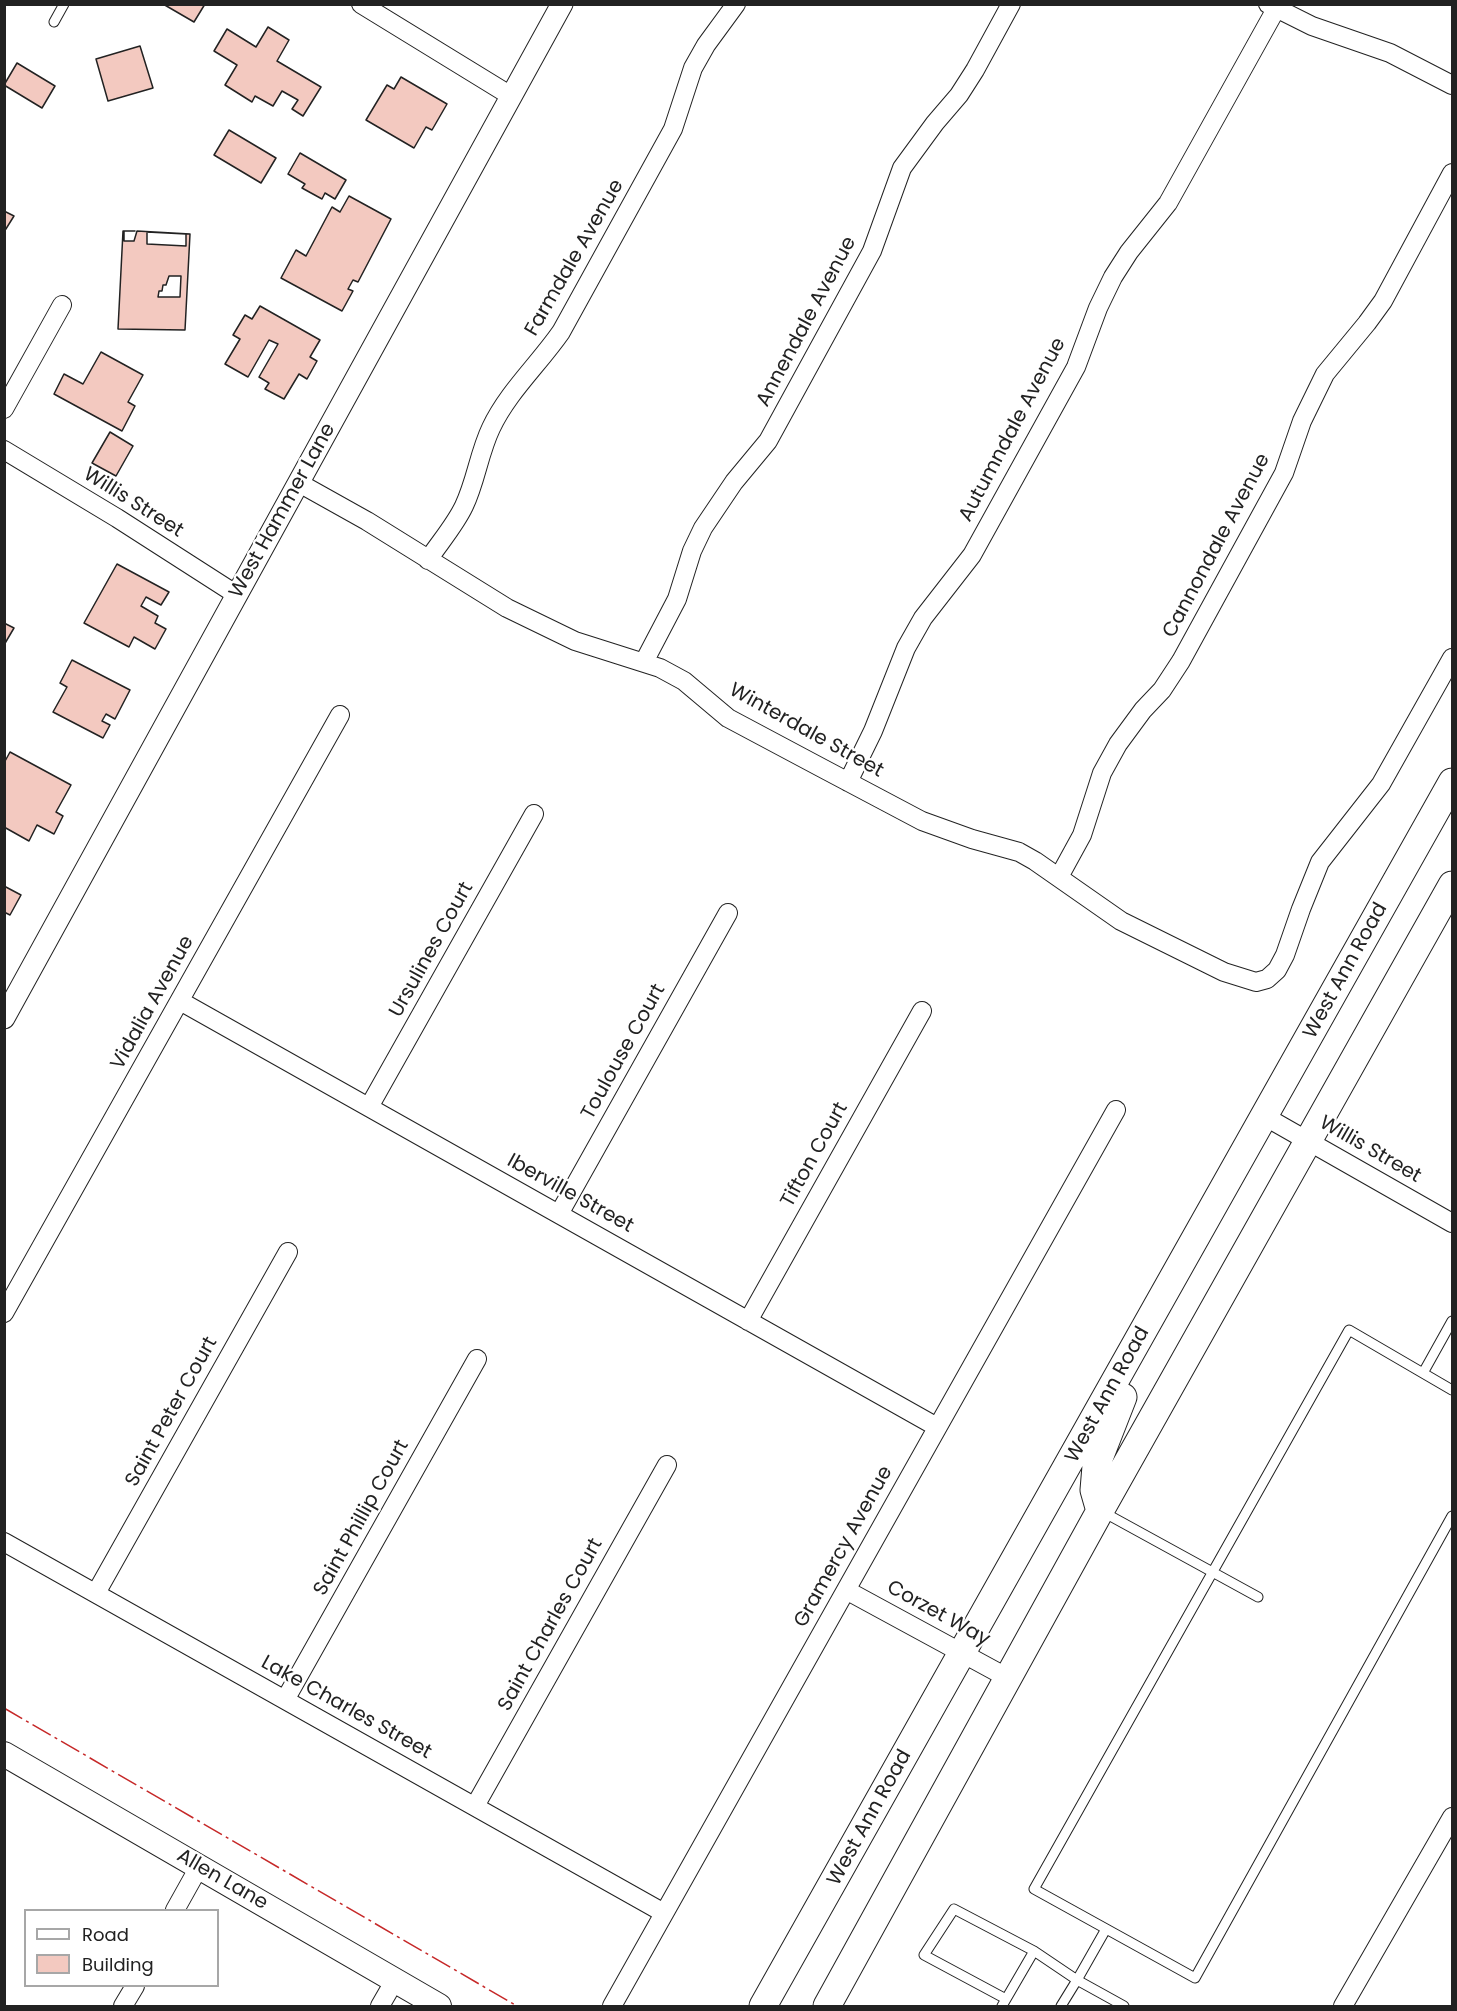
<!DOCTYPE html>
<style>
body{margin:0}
#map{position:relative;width:1457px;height:2011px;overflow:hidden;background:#fff;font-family:Poppins,sans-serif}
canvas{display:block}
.frame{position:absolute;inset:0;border:6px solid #222;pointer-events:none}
.legend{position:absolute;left:24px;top:1909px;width:195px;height:78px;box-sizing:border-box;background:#fff;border:2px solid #a7a7a7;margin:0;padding:8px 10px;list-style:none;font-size:18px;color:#222}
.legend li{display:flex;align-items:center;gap:12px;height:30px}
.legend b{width:30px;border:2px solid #a7a7a7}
</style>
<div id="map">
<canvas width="1457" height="2011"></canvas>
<div class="frame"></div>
<ul class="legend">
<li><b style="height:8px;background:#fff"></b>Road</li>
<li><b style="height:16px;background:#f3c9c0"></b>Building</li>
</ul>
</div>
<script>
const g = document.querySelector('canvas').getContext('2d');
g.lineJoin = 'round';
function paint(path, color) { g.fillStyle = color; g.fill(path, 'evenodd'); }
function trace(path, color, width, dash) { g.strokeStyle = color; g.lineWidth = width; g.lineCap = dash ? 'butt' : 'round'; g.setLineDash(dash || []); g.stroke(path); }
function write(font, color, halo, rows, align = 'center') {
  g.font = font + ' Poppins,sans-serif'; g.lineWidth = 4.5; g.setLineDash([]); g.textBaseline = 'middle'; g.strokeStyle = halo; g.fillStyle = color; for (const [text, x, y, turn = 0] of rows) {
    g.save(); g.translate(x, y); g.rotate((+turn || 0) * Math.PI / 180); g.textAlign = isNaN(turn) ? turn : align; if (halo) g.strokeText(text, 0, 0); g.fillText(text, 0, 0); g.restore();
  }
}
const building = new Path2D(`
 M163,4H205L194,22Z
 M268,27L289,40L277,61L321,87L303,116L292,109L298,100L282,91L273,106L255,96L252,102L225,85L237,65L214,51L227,29L256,47Z
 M140,46L153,88L108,101L96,59Z
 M17,63L55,86L42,108L4,85Z
 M401,77L447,104L432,130L426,127L414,148L366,120L387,85L394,89Z
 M229,130L276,158L261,183L214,155Z
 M300,153L346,180L335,199L325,193L322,199L302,188L305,184L288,174Z
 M349,196L391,219L358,282L353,280L348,289L353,291L342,311L281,278L296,250L306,256L332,207L340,212Z
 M4,211L14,216L4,232Z
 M123,231H135H124V241H134L137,231L190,234L185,330L118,329ZM147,232L186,234V246L147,244ZM169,276H181L180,297H158L159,291H162L163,285H166Z
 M260,306L320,340L310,357L317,361L307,379L299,374L284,399L265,389L269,383L259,377L278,344L269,340L248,377L225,364L240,339L233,335L245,315L252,319Z
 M101,352L143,375L128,402L135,406L122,431L54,394L64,374L83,384Z
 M110,432L133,446L116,476L92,463Z
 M117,564L169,592L161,605L146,597L141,606L158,616L155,623L166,629L155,649L134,637L129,647L84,623Z
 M4,623L14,628L4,645Z
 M72,660L130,690L115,719L106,714L102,721L110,725L103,738L53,712L67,687L60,683Z
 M10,752L71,785L56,812L63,816L54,834L37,825L29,841L4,827V763Z
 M4,886L21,895L10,915L4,912Z`);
const service = new Path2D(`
 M54,22L64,4
 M1423,1373L1452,1321
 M1452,1390L1349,1330L1034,1889L1195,1978L1452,1516
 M1103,1512L1258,1597
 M1106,1929L1077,1980L1124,2006
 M1006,1999L924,1955L954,1909L1034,1951
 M1002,2006L1034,1951L1077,1980L1061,2006`);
const minor = new Path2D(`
 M361,4L511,96
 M1268,4L1312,26L1390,53L1452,85
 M4,409L62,305
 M4,450L117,518L237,595
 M299,483L367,521L507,608L575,641L660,668L684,681L728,718L820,767L922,821L972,839L1019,852L1035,861L1121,921L1224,972L1256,982L1267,979L1277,970L1285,955L1301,909L1320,862L1381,784L1452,658
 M428,560C440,542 455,525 464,506C476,481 479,453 491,428C508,392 538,365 561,332L673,129L693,68L706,45L736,4
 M644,662L677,599L692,551L703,528L734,482L768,441L872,251L902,168L935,123L959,95L975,70L1011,4
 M848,782L873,731L906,648L923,618L972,555L1076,367L1098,308L1113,277L1129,252L1168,203L1276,9
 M1059,877L1082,835L1102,773L1118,744L1143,710L1162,690L1181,661L1284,473L1302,421L1325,374L1367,323L1383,301L1452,173
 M180,1001L937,1427
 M369,1107L534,814
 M1264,1116L1452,1223
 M559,1214L728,913
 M4,1313L340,715
 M748,1321L922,1011
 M4,1542L664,1913
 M846,1590L1008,1678
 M96,1593L288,1252
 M285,1700L477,1359
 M475,1806L667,1465
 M175,1910L199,1867
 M123,2006L135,1986
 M380,2006L395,1980
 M612,2006L1116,1110
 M1343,2006L1452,1817`);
const tertiary = new Path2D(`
 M4,1018L562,4`);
const secondary = new Path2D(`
 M4,1754L439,2006`);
const primary = new Path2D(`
 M1100,1511L1094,1490L1096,1466L1123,1397
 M763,2006L1452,782
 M827,2006L1100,1511L1452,885`);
const power = new Path2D(`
 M4,1708L517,2006`);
const streetNames = [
 ["Farmdale Avenue",575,258,-60],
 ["Annendale Avenue",807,322,-62],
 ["Autumndale Avenue",1013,430,-62],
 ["Willis Street",133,503,32],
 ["West Hammer Lane",283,511,-61],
 ["Cannondale Avenue",1217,546,-62],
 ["Winterdale Street",806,731,29],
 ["Ursulines Court",432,950,-61],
 ["West Ann Road",1346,971,-61],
 ["Vidalia Avenue",153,1003,-61],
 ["Toulouse Court",624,1052,-61],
 ["Willis Street",1370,1150,30],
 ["Tifton Court",815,1155,-61],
 ["Iberville Street",570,1194,29],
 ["West Ann Road",1108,1395,-61],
 ["Saint Peter Court",172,1412,-61],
 ["Saint Phillip Court",362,1518,-61],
 ["Gramercy Avenue",844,1547,-61],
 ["Corzet Way",938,1614,29],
 ["Saint Charles Court",551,1625,-61],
 ["Lake Charles Street",346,1708,29],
 ["West Ann Road",870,1818,-61],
 ["Allen Lane",222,1880,30]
];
paint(building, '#f3c9c0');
trace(building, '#222', 1.5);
trace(service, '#222', 11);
trace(minor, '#222', 20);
trace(tertiary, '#222', 23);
trace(secondary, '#222', 26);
trace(primary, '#222', 29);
trace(service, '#fff', 9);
trace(minor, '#fff', 18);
trace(tertiary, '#fff', 21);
trace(secondary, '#fff', 24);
trace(primary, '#fff', 27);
trace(power, '#c62828', 1.5, [21, 4.5, 3, 4.5]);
write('20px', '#222', '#fff', streetNames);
</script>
